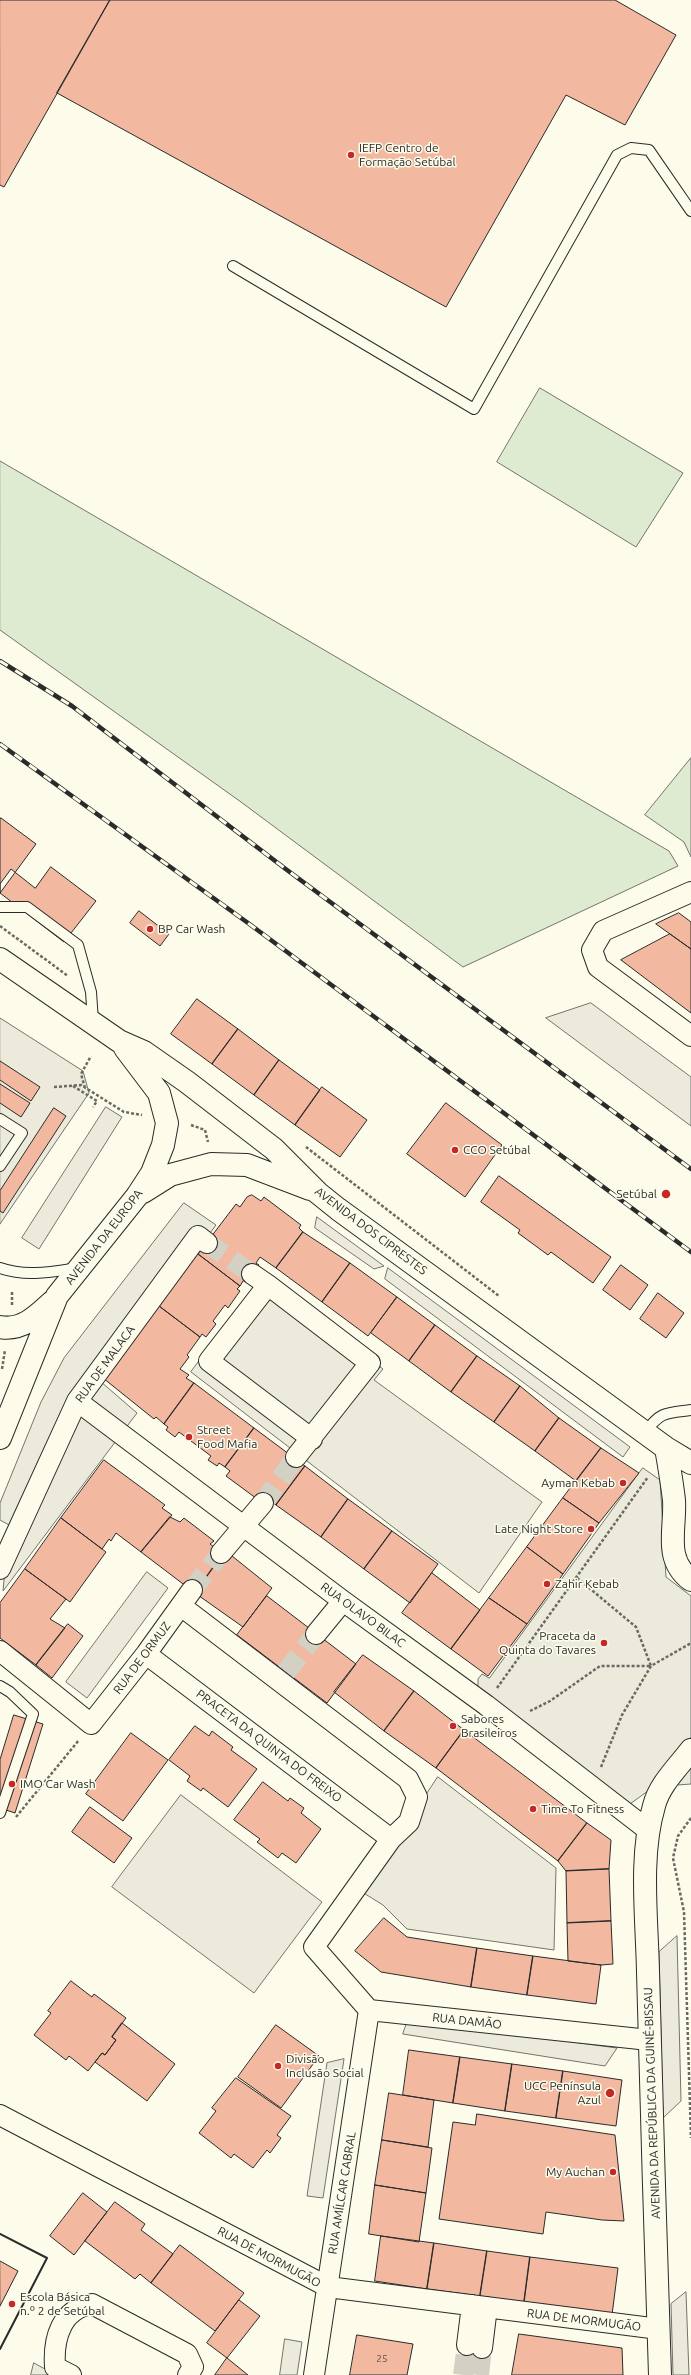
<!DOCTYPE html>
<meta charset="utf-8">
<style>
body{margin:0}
canvas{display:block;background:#fdfbea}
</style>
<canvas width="691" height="2375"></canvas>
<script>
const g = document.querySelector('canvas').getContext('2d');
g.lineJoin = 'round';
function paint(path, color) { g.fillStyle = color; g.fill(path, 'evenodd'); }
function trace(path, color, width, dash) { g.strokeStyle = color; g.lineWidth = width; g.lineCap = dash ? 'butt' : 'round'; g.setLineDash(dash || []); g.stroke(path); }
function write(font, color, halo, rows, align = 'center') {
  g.font = font + ' Ubuntu,sans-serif'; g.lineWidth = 3; g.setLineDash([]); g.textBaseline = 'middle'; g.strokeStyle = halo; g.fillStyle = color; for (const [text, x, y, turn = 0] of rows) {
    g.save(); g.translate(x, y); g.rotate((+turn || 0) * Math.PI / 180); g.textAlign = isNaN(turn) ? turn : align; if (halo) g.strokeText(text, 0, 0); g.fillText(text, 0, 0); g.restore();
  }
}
const green = new Path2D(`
 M540,388L683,473L636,547L497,462Z
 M0,461L669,851L678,866L463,967L241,802L0,630Z
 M691,758V857L684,842L645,815Z`);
const parking = new Path2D(`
 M591,1003L691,1077V1126L546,1018Z
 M0,1018L83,1071L89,1093L0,1224Z
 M106,1107L122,1117L39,1249L22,1238Z
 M184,1203L216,1225L100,1381L137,1413L3,1591L9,1525L0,1520V1503L41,1402L64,1358Z
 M317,1217L384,1266L374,1269L315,1228Z
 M388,1268L630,1447L623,1457L385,1279Z
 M264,1275L383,1369L374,1380L542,1502L479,1593L191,1372Z
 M643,1468L660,1480L666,1577L691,1596V1737L652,1788L630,1804L478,1689V1679L482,1674L489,1678Z
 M147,1572L168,1588L87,1698L66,1682Z
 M691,1768V1784L678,1785Z
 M438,1777L556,1868L554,1950L407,1929L383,1905L362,1892Z
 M181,1795L322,1902L254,1993L112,1887Z
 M677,1936L681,2101L663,2118L659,1952Z
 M408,2020L617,2048L605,2066L403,2034Z
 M344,2059L323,2198L307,2196L327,2063Z
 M686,2292L689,2375H673L671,2304Z
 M285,2339L302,2342L297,2375H280Z
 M34,2363L56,2375H31Z`);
const building = new Path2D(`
 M0,0H110L4,187L0,185Z
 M110,0H615L676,35L625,125L566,95L446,307L57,93Z
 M1,818L36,844L0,893V820Z
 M51,867L96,901L64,942L0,893V884L11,869L35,888Z
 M139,911L169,934L160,946L130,923Z
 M679,913L691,922V949L656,924Z
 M670,934L691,949V1013L621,960Z
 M197,999L238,1029L212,1064L171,1034Z
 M238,1029L279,1060L254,1095L212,1064Z
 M279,1060L320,1090L295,1125L254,1095Z
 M0,1061L40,1087L31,1101L0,1080Z
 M0,1084L30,1103L21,1117L0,1103Z
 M322,1087L367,1120L340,1157L295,1125Z
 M446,1103L502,1145L465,1197L407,1154Z
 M54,1108L66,1116L3,1213L0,1211V1191Z
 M499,1176L611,1257L593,1283L551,1252L548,1255L518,1233L520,1230L481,1202Z
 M252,1195L261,1201L264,1197L301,1225L299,1228L303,1232L276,1268L260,1257L256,1263L259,1265L248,1279L245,1278L240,1286L198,1254L236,1204L240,1207L247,1197Z
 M303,1232L350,1263L322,1302L276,1268Z
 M198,1254L240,1286L237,1289L240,1291L228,1308L225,1305L213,1321L216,1324L206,1337L202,1334L200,1337L159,1306Z
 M350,1263L397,1297L368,1336L322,1302Z
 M621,1265L648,1285L630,1310L603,1290Z
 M658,1293L684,1313L666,1338L640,1319Z
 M397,1297L435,1325L409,1361L371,1333Z
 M159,1306L200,1337L187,1355L189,1357L180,1369L189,1375L186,1378L194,1383L164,1424L156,1417L154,1419L103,1378Z
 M435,1325L477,1356L451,1392L409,1361Z
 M477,1356L520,1386L494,1422L451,1392Z
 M194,1383L254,1428L225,1467L219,1463L217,1466L208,1460L211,1456L179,1432L175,1437L166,1430L168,1427L164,1424Z
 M520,1386L559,1418L535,1451L494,1422Z
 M559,1418L601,1448L576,1481L535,1451Z
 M254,1428L305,1466L276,1505L272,1502L268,1507L226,1476L230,1471L225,1467Z
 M601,1448L639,1473L599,1523L563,1498Z
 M104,1460L165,1505L162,1508L172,1515L141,1552L116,1533L111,1541L109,1539L102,1549L61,1518Z
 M305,1466L348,1499L321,1537L276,1505Z
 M563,1498L599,1523L563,1574L527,1547Z
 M348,1499L392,1531L364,1569L321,1537Z
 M170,1517L180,1522L184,1518L214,1541L210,1544L223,1554L195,1593L141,1552Z
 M61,1518L106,1552L70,1602L25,1569Z
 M392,1531L438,1564L410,1603L364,1569Z
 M527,1547L563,1574L527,1624L489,1598Z
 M222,1555L229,1560L232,1556L272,1588L243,1627L195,1593Z
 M25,1569L66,1599L50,1619L65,1628L36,1665L0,1638V1603Z
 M432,1573L480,1610L451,1649L402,1613Z
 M267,1596L356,1664L327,1703L237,1635Z
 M489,1598L527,1624L488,1676L451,1649Z
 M68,1624L83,1636L52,1678L36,1665Z
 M363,1655L414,1691L384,1731L334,1692Z
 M414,1691L464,1730L436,1768L384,1731Z
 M14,1715L43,1724L15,1813L0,1808V1760Z
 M195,1726L209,1736L212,1731L233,1747L231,1750L257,1769L228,1807L203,1788L201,1791L187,1781L190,1776L169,1760Z
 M464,1730L587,1823L558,1861L436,1768Z
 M131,1733L168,1760L123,1821L86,1794Z
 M263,1782L288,1801L290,1798L304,1808L301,1813L321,1829L296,1863L282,1853L278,1858L257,1842L260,1839L234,1820Z
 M90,1807L132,1838L114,1863L72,1832Z
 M587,1823L611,1840L609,1869L566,1871L558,1861Z
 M609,1869L611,1921L567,1923L566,1871Z
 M384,1918L407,1937L477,1948L471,1987L381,1972L355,1951Z
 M611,1921L613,1964L601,1965L568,1961L567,1923Z
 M477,1948L533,1956L527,1995L471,1987Z
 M533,1956L601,1965L596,2004L527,1995Z
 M71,1981L92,1997L94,1994L126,2018L112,2037L116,2040L105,2055L102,2053L88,2071L69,2056L66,2060L34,2035L51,2013L48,2011Z
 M122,2023L175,2064L147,2101L95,2062L102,2053L105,2055L116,2040L112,2037Z
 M276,2025L319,2056L281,2108L238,2077Z
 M409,2050L460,2057L453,2103L403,2095Z
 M460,2057L512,2064L505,2111L453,2103Z
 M512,2064L563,2071L556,2118L505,2111Z
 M563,2071L622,2080L616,2126L556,2118Z
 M236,2078L291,2116L277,2135L281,2138L270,2153L267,2150L253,2168L234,2154L231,2158L199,2133L216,2111L212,2108Z
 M389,2093L434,2100L428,2147L382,2140Z
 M477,2114L615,2135L624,2221L602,2220L546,2212L543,2234L439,2219L453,2122L475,2125Z
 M382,2140L432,2148L426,2193L375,2185Z
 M375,2185L426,2193L419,2242L369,2234Z
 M83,2193L107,2212L74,2255L50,2236Z
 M115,2202L145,2224L141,2230L173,2254L151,2283L140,2274L135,2279L85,2241Z
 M381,2236L434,2243L427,2289L375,2281Z
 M434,2243L487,2251L480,2296L427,2289Z
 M180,2245L244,2293L215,2331L151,2283Z
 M487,2251L530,2257L524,2303L480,2296Z
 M530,2257L618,2268L612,2315L524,2303Z
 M0,2261L18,2271L0,2306Z
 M239,2300L260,2316L227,2358L207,2343Z
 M519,2334L622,2348L623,2375H512Z
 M357,2335L413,2344L407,2375H350Z
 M227,2358L248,2375H215Z`);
const streetTunnel = new Path2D(`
 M207,1243L252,1274
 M263,1503L296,1457
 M192,1590L221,1553
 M286,1672L316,1634
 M463,2375L467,2345
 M479,2375L482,2348`);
const path = new Path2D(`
 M0,926L68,976
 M73,1086L97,1101L93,1107
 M54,1087L81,1085L124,1112L142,1115
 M85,1088L81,1074L91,1056
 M191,1125L205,1130L208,1142
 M306,1147L499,1296
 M12,1305V1291
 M2,1369L5,1350
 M497,1688L648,1477
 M530,1711L550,1701L600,1666H651L636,1627L576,1577
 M601,1767L622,1715L651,1666L691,1643
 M16,1817L79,1740
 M691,1818L678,1836L673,1858L684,1912L691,2138`);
const lane = new Path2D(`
 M233,266L474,409L617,155L631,148L649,150L691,211
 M0,907H27L78,945L91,992L93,1021
 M0,1119L22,1133L0,1166
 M0,1268C25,1277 51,1272 77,1268
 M645,1433C660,1411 667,1413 691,1410
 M0,1686L10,1692L33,1714L0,1813`);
const street = new Path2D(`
 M691,892L603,931L592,950L598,967L691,1036
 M252,1274L268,1285
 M77,1401L343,1601L486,1705L648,1830
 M296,1457L370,1363L268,1285L209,1361L312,1439
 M221,1553L263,1503
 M0,1569L77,1401L198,1236L207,1243
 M316,1634L343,1601
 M0,1651L91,1724L146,1654L192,1590
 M146,1654L391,1839L409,1822L417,1797L408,1779L181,1606
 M391,1839L314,1947L369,2010L649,2040
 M0,2115L328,2287L659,2329
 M467,2345L472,2305
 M482,2348L487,2307
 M71,2375L55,2367C53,2339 61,2309 92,2304L187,2354L193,2367L188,2375
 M314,2375L369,2010`);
const primary = new Path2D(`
 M0,959L119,1041L144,1052L187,1082L274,1149L318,1193L338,1209L666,1448L691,1463
 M143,1192L170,1175L211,1164L247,1165L310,1189
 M0,1327C22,1331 37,1316 52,1302
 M0,1438L57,1296L137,1196L152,1173L163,1145L167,1123L159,1093L125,1048
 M666,1448C669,1465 672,1483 674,1500C676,1529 663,1559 691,1580
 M660,2375C656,2241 651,2106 648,1972C647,1919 639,1856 654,1806C659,1785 678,1767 691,1750`);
const rail = new Path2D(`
 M0,661L72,706L287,870L691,1169
 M0,744L248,923L691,1252`);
const wall = new Path2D(`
 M0,2234L47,2258L0,2349`);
const markers = [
 [351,155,4,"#c62828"],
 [150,929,4,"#c62828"],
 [455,1150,4,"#c62828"],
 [666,1194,5,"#c62828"],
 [189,1437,4,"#c62828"],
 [623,1483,4,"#c62828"],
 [591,1529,4,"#c62828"],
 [547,1584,4,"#c62828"],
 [604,1643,4,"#c62828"],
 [453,1726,4,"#c62828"],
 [12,1784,4,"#c62828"],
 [533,1809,4,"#c62828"],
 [278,2066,4,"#c62828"],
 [610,2093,5,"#c62828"],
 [613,2172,4,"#c62828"],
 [12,2304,4,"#c62828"]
];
const numberNames = [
 ["25",382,2359]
];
const poiNames = [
 ["IEFP Centro de",359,148],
 ["Formação Setúbal",359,162],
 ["BP Car Wash",158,929],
 ["CCO Setúbal",463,1150],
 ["Setúbal",657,1194,"right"],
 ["Street",197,1430],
 ["Food Mafia",197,1444],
 ["Ayman Kebab",615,1483,"right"],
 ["Late Night Store",583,1529,"right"],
 ["Zahir Kebab",555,1584],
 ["Praceta da",596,1636,"right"],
 ["Quinta do Tavares",596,1650,"right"],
 ["Sabores",461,1719],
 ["Brasileiros",461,1733],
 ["IMO Car Wash",20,1784],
 ["Time To Fitness",541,1809],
 ["Divisão",286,2059],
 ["Inclusão Social",286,2073],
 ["UCC Península",601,2086,"right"],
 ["Azul",601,2100,"right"],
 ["My Auchan",605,2172,"right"],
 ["Escola Básica",20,2297],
 ["n.º 2 de Setúbal",20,2311]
];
const streetNames = [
 ["AVENIDA DOS CIPRESTES",371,1231,37],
 ["AVENIDA DA EUROPA",104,1237,-52],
 ["RUA DE MALACA",105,1364,-54],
 ["RUA OLAVO BILAC",363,1615,36],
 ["RUA DE ORMUZ",142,1658,-53],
 ["PRACETA DA QUINTA DO FREIXO",269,1746,37],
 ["RUA DAMÃO",467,2021,6],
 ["AVENIDA DA REPÚBLICA DA GUINÉ-BISSAU",652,2103,-92],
 ["RUA AMÍLCAR CABRAL",342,2193,-81],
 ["RUA DE MORMUGÃO",269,2257,28],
 ["RUA DE MORMUGÃO",584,2320,7]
];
paint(green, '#deebd1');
trace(green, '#74746e', 1);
paint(parking, '#eceadb');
trace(parking, '#74746e', 1);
paint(building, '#f2b8a0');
trace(building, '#2b2b2b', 1);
trace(streetTunnel, '#d3d1c4', 20, [20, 10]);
trace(lane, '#2b2b2b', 12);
trace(street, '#2b2b2b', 22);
trace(primary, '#2b2b2b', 24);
trace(path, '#6a6964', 2.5, [3, 2]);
trace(lane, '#fdfbea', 10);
trace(street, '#fdfbea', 20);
trace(primary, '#fdfbea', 22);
trace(rail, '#2b2b2b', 4.5);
trace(rail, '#fdfbea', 3, [9]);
trace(wall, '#2b2b2b', 2);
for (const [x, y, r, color] of markers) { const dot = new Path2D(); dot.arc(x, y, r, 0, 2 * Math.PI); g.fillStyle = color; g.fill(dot); trace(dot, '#fdfbea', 1.5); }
write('10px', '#5d4e48', null, numberNames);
write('12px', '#2b2b2b', '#fdfbea', poiNames, 'left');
write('12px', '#2b2b2b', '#fdfbea', streetNames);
</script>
